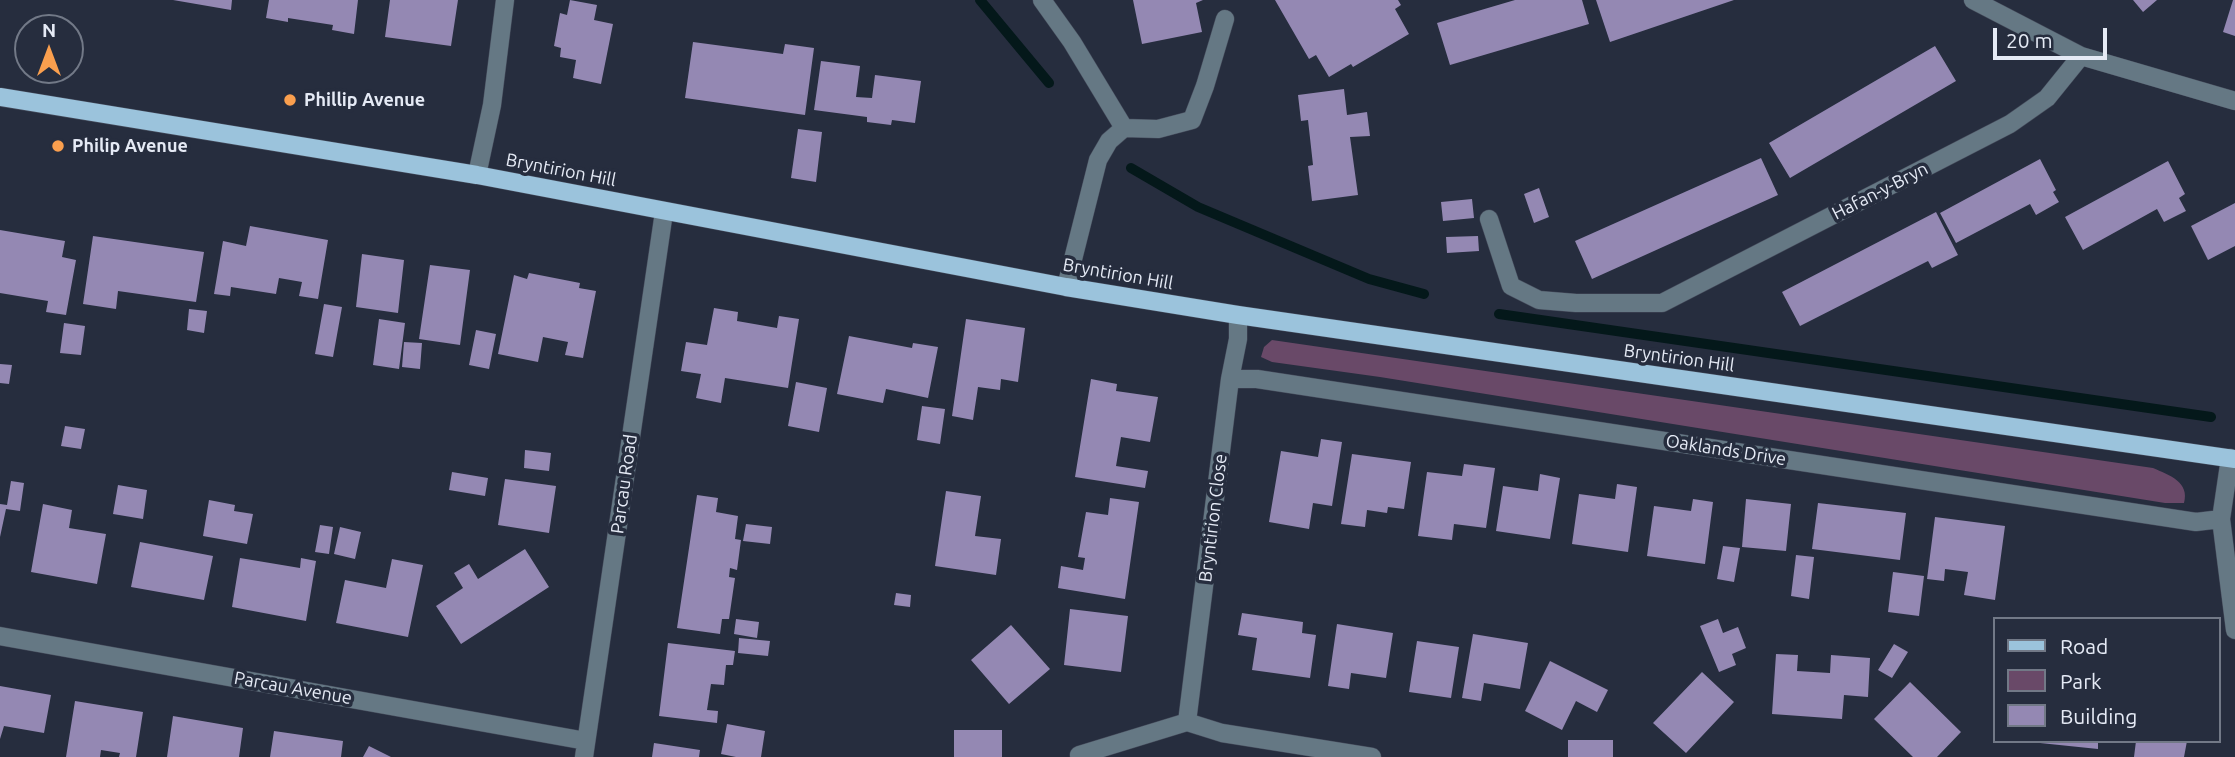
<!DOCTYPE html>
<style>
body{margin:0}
#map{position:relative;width:2235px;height:757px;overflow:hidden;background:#262d3e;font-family:Ubuntu,sans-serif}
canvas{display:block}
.legend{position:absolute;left:1993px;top:617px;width:228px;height:126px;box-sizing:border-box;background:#262d3e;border:2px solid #727987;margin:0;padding:9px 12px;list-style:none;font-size:21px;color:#e5eaf5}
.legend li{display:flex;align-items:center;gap:14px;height:35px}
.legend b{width:35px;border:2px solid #727987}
.north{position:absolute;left:14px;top:14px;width:70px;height:70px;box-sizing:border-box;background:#262d3e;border:2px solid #727987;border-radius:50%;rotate:0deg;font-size:19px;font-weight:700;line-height:28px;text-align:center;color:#e5eaf5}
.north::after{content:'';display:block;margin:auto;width:24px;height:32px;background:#fa9f4e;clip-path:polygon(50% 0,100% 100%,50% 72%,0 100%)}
.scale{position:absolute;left:1993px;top:28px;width:114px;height:32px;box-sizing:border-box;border:4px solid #e5eaf5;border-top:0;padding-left:9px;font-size:21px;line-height:24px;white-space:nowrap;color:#e5eaf5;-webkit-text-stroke:5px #262d3e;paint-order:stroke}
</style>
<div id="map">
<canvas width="2235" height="757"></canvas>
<ul class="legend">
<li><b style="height:9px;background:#9bc3dc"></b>Road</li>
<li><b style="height:19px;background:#694968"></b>Park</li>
<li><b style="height:19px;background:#9488b3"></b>Building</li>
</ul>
<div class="north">N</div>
<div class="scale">20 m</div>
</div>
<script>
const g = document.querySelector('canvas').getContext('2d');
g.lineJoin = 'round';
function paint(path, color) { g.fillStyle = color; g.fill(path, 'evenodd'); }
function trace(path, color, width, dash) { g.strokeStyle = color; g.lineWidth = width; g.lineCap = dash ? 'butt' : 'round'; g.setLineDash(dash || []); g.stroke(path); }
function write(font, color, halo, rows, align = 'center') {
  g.font = font + ' Ubuntu,sans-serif'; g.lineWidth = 7; g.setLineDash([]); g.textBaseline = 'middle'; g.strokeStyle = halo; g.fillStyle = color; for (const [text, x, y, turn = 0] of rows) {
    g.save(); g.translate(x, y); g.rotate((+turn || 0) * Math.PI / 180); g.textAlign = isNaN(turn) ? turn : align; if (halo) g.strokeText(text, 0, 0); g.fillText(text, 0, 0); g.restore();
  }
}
const green = new Path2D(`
 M1272,340L2153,468C2169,475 2190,482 2184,503H2165L1380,377L1272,362L1261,357L1264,347Z`);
const stream = new Path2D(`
 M980,0L1049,83
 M1131,168L1198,207L1369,279L1424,294
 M1499,314L2211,417`);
const building = new Path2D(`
 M173,0H232L231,10Z
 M269,0H358L354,34L332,30L333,25L288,18V22L266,18Z
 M390,0H458L451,46L385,37Z
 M570,0L597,5L594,20L613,24L601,84L573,78L576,60L560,57L561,48L554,46L560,13L567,15Z
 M1133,0H1203L1196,3L1202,32L1142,44Z
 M1275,0H1398L1401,5L1395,9L1409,34L1353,67L1351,64L1329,77L1316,55L1309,59Z
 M1515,0H1582L1589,24L1450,65L1437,23Z
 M1596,0H1734L1610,42Z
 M2133,0H2157L2143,12Z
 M2233,0H2235V36L2223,32Z
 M693,42L783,54L785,44L814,48L805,115L685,98Z
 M1935,46L1956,81L1790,178L1769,143Z
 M821,61L860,66L856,97L872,98L875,75L921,81L915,123L892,120L891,125L867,122V117L814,110Z
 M1344,89L1347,115L1367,112L1370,136L1350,137L1358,195L1312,201L1308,166L1313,165L1308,120L1301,121L1298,95Z
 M798,129L822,132L816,182L791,178Z
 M1761,158L1778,195L1592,279L1575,241Z
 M2040,159L2056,190L2053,192L2059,202L2036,215L2030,204L1956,243L1940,213Z
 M2168,161L2185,194L2179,198L2186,211L2164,222L2157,209L2083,250L2065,217Z
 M1539,188L1549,217L1534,223L1524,194Z
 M1472,199L1474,218L1443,221L1441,202Z
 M2235,203V246L2208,260L2191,226Z
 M1936,212L1958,255L1932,268L1928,261L1800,326L1782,292Z
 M250,226L328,240L318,299L299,296L302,282L279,278L276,294L231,287L230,296L214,294L223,241L246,246Z
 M0,230L65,241L62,257L76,260L66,315L46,312L48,301L0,293Z
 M93,236L204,252L196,302L118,291L116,309L83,304Z
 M1478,236L1479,251L1447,253L1446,237Z
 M362,254L404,260L398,313L356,307Z
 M430,265L470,270L460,345L419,339Z
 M529,273L580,283L579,288L596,291L583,358L565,355L568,342L543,337L538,362L498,354L514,275L527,279Z
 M324,304L342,307L333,357L315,354Z
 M714,308L738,312L737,321L777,328L779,316L799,319L788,388L725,378L721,403L696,398L701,374L681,371L686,342L707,345Z
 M189,309L207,311L204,333L187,330Z
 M379,319L405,323L399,369L373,365Z
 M966,319L1025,328L1018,382L1001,379L1000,390L978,387L973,420L952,416Z
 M64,323L85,326L81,355L60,353Z
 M476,330L496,334L489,369L469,365Z
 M849,336L912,348L913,343L938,347L928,398L886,389L883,403L837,394Z
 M404,342L422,343L420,369L402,367Z
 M0,364L12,365L9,384L0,383Z
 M1091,379L1117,384L1116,391L1158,397L1150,442L1121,437L1116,466L1148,471L1145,488L1075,477Z
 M796,382L827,388L819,432L788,426Z
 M922,406L945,409L940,444L917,440Z
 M65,426L85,429L81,449L61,446Z
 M1321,439L1342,442L1332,506L1313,503L1309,529L1269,522L1281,451L1318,457Z
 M525,450L551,453L549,471L524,468Z
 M1352,454L1411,462L1404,509L1388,507L1387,513L1367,510L1365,527L1341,524Z
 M1464,464L1495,468L1486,528L1454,524L1452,540L1418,536L1427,472L1462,476Z
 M452,472L488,478L485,496L449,490Z
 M1540,474L1560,478L1550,539L1496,531L1503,486L1538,491Z
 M505,479L556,486L549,533L498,525Z
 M11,481L24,483L20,511L6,509L0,537V504L7,505Z
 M1617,484L1637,487L1628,552L1572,544L1579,494L1615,499Z
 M118,485L147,490L143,519L113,514Z
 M946,491L981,496L975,536L1001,539L996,575L935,566Z
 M697,495L718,498L716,512L738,516L735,539L741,540L737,570L730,568L729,577L735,578L729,619H722L720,634L677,628Z
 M1110,498L1139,502L1125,599L1058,588L1061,566L1083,570L1085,558L1078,557L1086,512L1108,515Z
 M1693,499L1713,502L1705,564L1647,556L1654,506L1691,511Z
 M1746,499L1791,504L1786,551L1742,547Z
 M209,500L235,505L234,511L253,514L247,544L203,536Z
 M1818,503L1906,513L1900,560L1812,549Z
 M43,504L72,510L69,528L106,534L97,584L31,572Z
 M1935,517L2005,526L1995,600L1964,595L1968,572L1945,569L1944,581L1927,579Z
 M746,524L772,527L770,544L743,541Z
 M320,525L333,527L329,554L315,552Z
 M340,527L361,532L355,559L334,554Z
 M140,542L213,556L204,600L131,587Z
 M1723,546L1740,548L1734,582L1717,579Z
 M525,549L549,587L461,644L436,606L463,588L454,573L469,564L478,579Z
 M1796,555L1814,557L1809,599L1791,596Z
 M240,558L300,568L301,558L316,561L306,621L232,607Z
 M392,559L423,565L408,637L336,623L345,580L386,588Z
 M1893,572L1924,576L1919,616L1888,612Z
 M896,593L911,595L910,607L894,605Z
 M1070,609L1128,616L1121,672L1064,665Z
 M1242,613L1303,622L1302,633L1316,635L1310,678L1252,670L1257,638L1238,635Z
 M736,619L759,622L757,638L734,634Z
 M1718,619L1723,633L1738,627L1746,648L1732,654L1736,665L1719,672L1700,626Z
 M1337,624L1393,633L1386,678L1351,673L1349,689L1328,686Z
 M1011,625L1050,669L1009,704L971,660Z
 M1473,634L1528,643L1520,689L1484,683L1481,701L1462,698Z
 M739,638L770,641L768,656L738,653Z
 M1417,641L1459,647L1451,698L1409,692Z
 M668,643L735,651L733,665H726L724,685L711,684L707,710L718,711L717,723L659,716Z
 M1894,644L1908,652L1892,678L1878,670Z
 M1776,654L1798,655L1797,671L1830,673L1831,655L1870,658L1868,697L1844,695L1842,719L1772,714Z
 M1550,661L1608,690L1597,712L1576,701L1562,730L1525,711Z
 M1702,672L1734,702L1686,753L1653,723Z
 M1910,682L1961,732L1937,757H1913L1874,719Z
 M0,686L51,695L44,733L4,726L0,739Z
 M75,701L143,712L136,757H119L120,753L101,750L100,757H66Z
 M173,716L243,728L239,757H167Z
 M727,724L765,731L761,757H736L721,754Z
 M954,730H1002V757H954Z
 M274,731L343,741L341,757H270Z
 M1568,740H1613V757H1568Z
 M2040,741H2098V749L2040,743Z
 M2136,741H2187L2184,757H2134Z
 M654,743L700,750L699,757H652Z
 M369,746L391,757H363Z`);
const minor = new Path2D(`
 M1042,0L1072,42L1124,128
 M1973,0L2081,56L2235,101
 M477,175L492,105L505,0
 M1489,219L1511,286L1539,300L1576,303H1662L2010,124L2047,98L2081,56
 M1066,287L1098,160L1109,141L1124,128L1158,129L1192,120L1205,86L1225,19
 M1230,379H1257L2196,522L2221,519
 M2230,458L2221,519L2235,630
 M0,636L586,741
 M1187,722L1222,733L1372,757
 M1079,755L1187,722L1230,379L1238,339V315
 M584,757L664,212`);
const major = new Path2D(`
 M0,97L477,175L1066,287L1238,315L2235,459`);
const markers = [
 [290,100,7,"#fa9f4e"],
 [58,146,7,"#fa9f4e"]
];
const poiNames = [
 ["Phillip Avenue",304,100],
 ["Philip Avenue",72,146]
];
const streetNames = [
 ["Bryntirion Hill",561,170,11],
 ["Hafan-y-Bryn",1880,191,-27],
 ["Bryntirion Hill",1118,274,10],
 ["Bryntirion Hill",1679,358,8],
 ["Oaklands Drive",1726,450,9],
 ["Parcau Road",624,484,-82],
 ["Bryntirion Close",1213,518,-83],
 ["Parcau Avenue",293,688,10]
];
paint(green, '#694968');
trace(stream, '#04181a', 10);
paint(building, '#9488b3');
trace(minor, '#454b5b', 19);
trace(major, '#454b5b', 19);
trace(minor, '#657884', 18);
trace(major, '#9bc3dc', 18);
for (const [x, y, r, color] of markers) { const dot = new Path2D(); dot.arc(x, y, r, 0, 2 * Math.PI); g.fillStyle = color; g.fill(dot); trace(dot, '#262d3e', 2.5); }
write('bold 18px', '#e5eaf5', '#262d3e', poiNames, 'left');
write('18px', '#e5eaf5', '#262d3e', streetNames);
</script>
